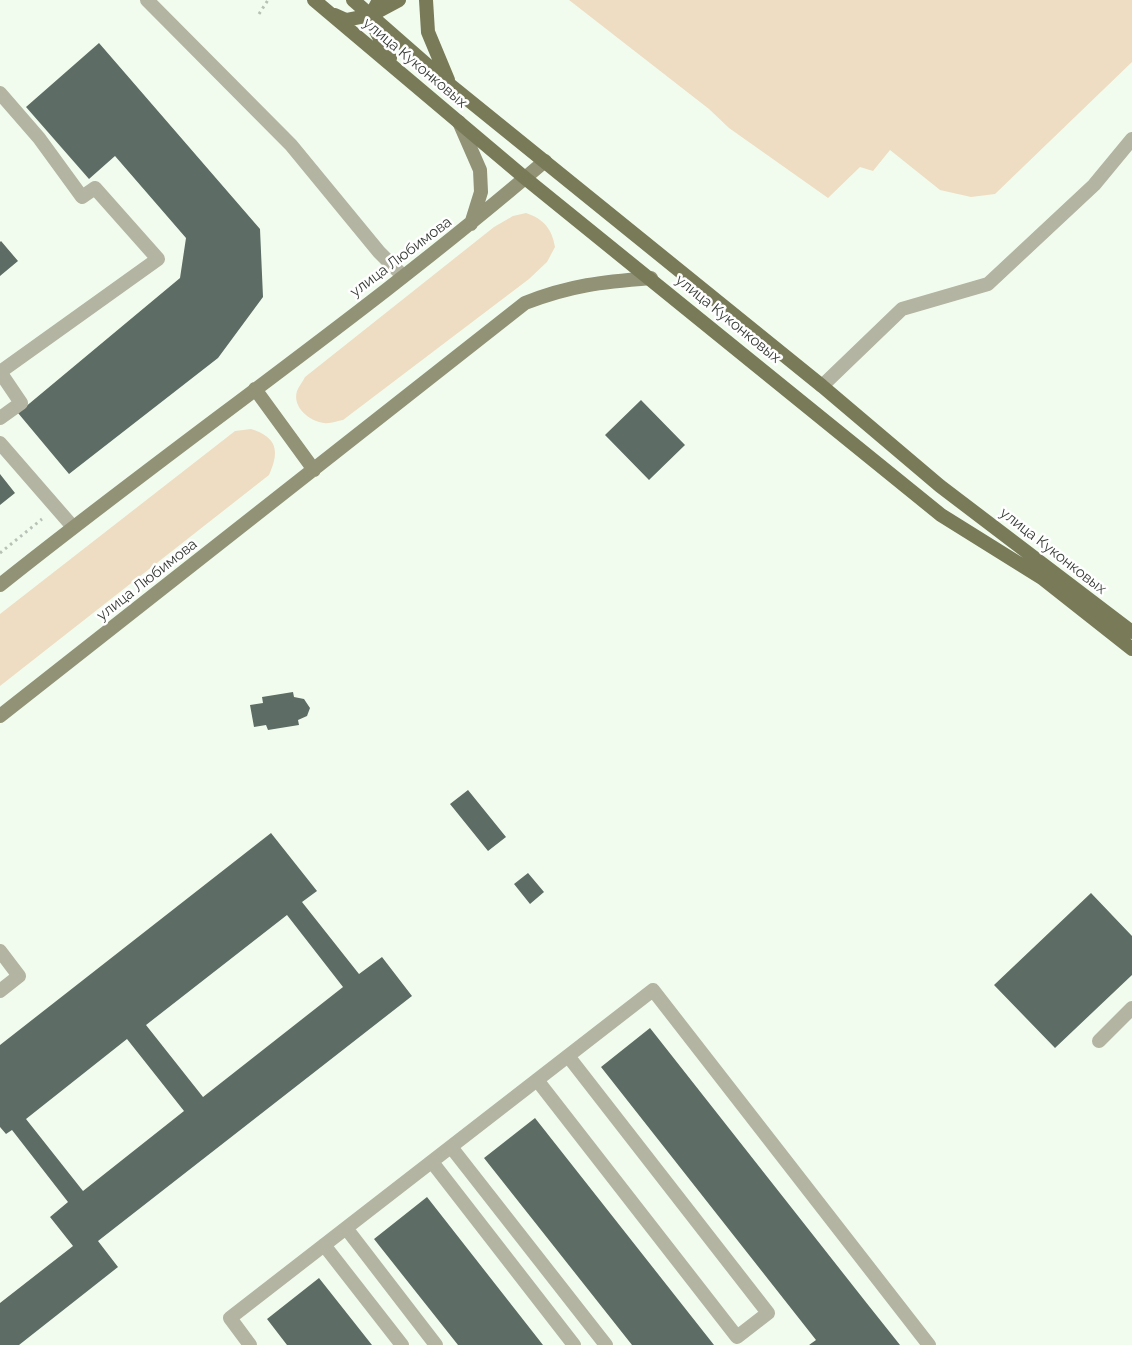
<!DOCTYPE html>
<meta charset="utf-8">
<style>
body{margin:0}
canvas{display:block;background:#f1fcee}
</style>
<canvas width="1132" height="1345"></canvas>
<script>
const g = document.querySelector('canvas').getContext('2d');
g.lineJoin = 'round';
function paint(path, color) { g.fillStyle = color; g.fill(path, 'evenodd'); }
function trace(path, color, width, dash) { g.strokeStyle = color; g.lineWidth = width; g.lineCap = dash ? 'butt' : 'round'; g.setLineDash(dash || []); g.stroke(path); }
function write(font, color, halo, rows, align = 'center') {
  g.font = font + ' Raleway,sans-serif'; g.lineWidth = 5; g.setLineDash([]); g.textBaseline = 'middle'; g.strokeStyle = halo; g.fillStyle = color; for (const [text, x, y, turn = 0] of rows) {
    g.save(); g.translate(x, y); g.rotate((+turn || 0) * Math.PI / 180); g.textAlign = isNaN(turn) ? turn : align; if (halo) g.strokeText(text, 0, 0); g.fillText(text, 0, 0); g.restore();
  }
}
const green = new Path2D(`
 M569,0H1132V62L995,194L971,197L940,190L890,150L873,171L860,167L828,198L729,128L709,109Z
 M526,213C544,219 552,229 555,247L547,262L529,279L343,420C337,421 330,424 324,423C309,421 292,407 297,391C299,386 303,381 305,377L494,227L513,216Z
 M251,429C277,437 280,451 269,475L0,686V614L235,431Z`);
const building = new Path2D(`
 M99,43L260,229L263,297L218,358L69,474L18,413L180,278L186,238L115,156L89,179L26,107Z
 M1,241L18,261L0,276V242Z
 M641,400L685,445L649,480L605,435Z
 M0,474L15,493L0,505Z
 M293,692L294,697L304,699L310,708L307,716L298,720L299,725L268,730L266,725L254,727L250,705L263,703L262,697Z
 M468,790L506,837L488,851L450,804Z
 M271,833L317,891L302,902L359,974L382,957L412,996L98,1241L118,1267L19,1345H0V1303L73,1246L50,1217L68,1202L12,1130L6,1134L0,1127V1045ZM287,915L343,987L203,1097L146,1025ZM127,1039L184,1111L83,1191L26,1119Z
 M528,873L544,892L530,904L514,884Z
 M1091,893L1132,936V975L1055,1048L994,985Z
 M650,1028L865,1301L900,1345H809L816,1340L601,1067Z
 M535,1118L714,1345H632L484,1158Z
 M427,1197L543,1345H458L374,1239Z
 M319,1278L372,1345H287L267,1319Z`);
const path = new Path2D(`
 M259,14L268,0
 M0,553L42,519`);
const service = new Path2D(`
 M147,0L291,145L379,252L403,276
 M0,93L39,138L82,197L95,188L158,259L0,372L21,403L0,418
 M0,443L73,527
 M0,951L19,976L0,991
 M1099,1041L1132,1008
 M537,1080L737,1337L768,1313L568,1056
 M451,1147L606,1345
 M432,1162L574,1345
 M346,1228L436,1345
 M324,1245L402,1345
 M250,1345L230,1318L653,990L929,1345`);
const minor = new Path2D(`
 M822,386L902,309L988,284L1094,185L1132,139`);
const secondary = new Path2D(`
 M459,122L480,170L481,192L471,224
 M255,389L314,470
 M0,585C180,441 370,311 545,161
 M0,716L525,303C571,285 602,282 651,278`);
const primary = new Path2D(`
 M314,0L525,178L941,515L1042,578L1132,649
 M353,0L450,85L822,386L940,486L1132,632
 M379,0L371,15L376,31L390,58
 M426,0L428,32L448,80
 M335,15L346,20L371,15L399,0`);
const streetNames = [
 ["улица Куконковых",415,63,40],
 ["улица Любимова",401,257,-37],
 ["улица Куконковых",728,319,39],
 ["улица Куконковых",1053,551,38],
 ["улица Любимова",147,580,-38]
];
paint(green, '#eeddc3');
paint(building, '#5d6d66');
trace(path, '#b8c1b6', 3, [2.5, 4]);
trace(service, '#b3b4a1', 14);
trace(minor, '#b3b4a1', 14);
trace(secondary, '#919276', 14);
trace(primary, '#797a58', 14);
write('15px', '#373c36', '#fff', streetNames);
</script>
